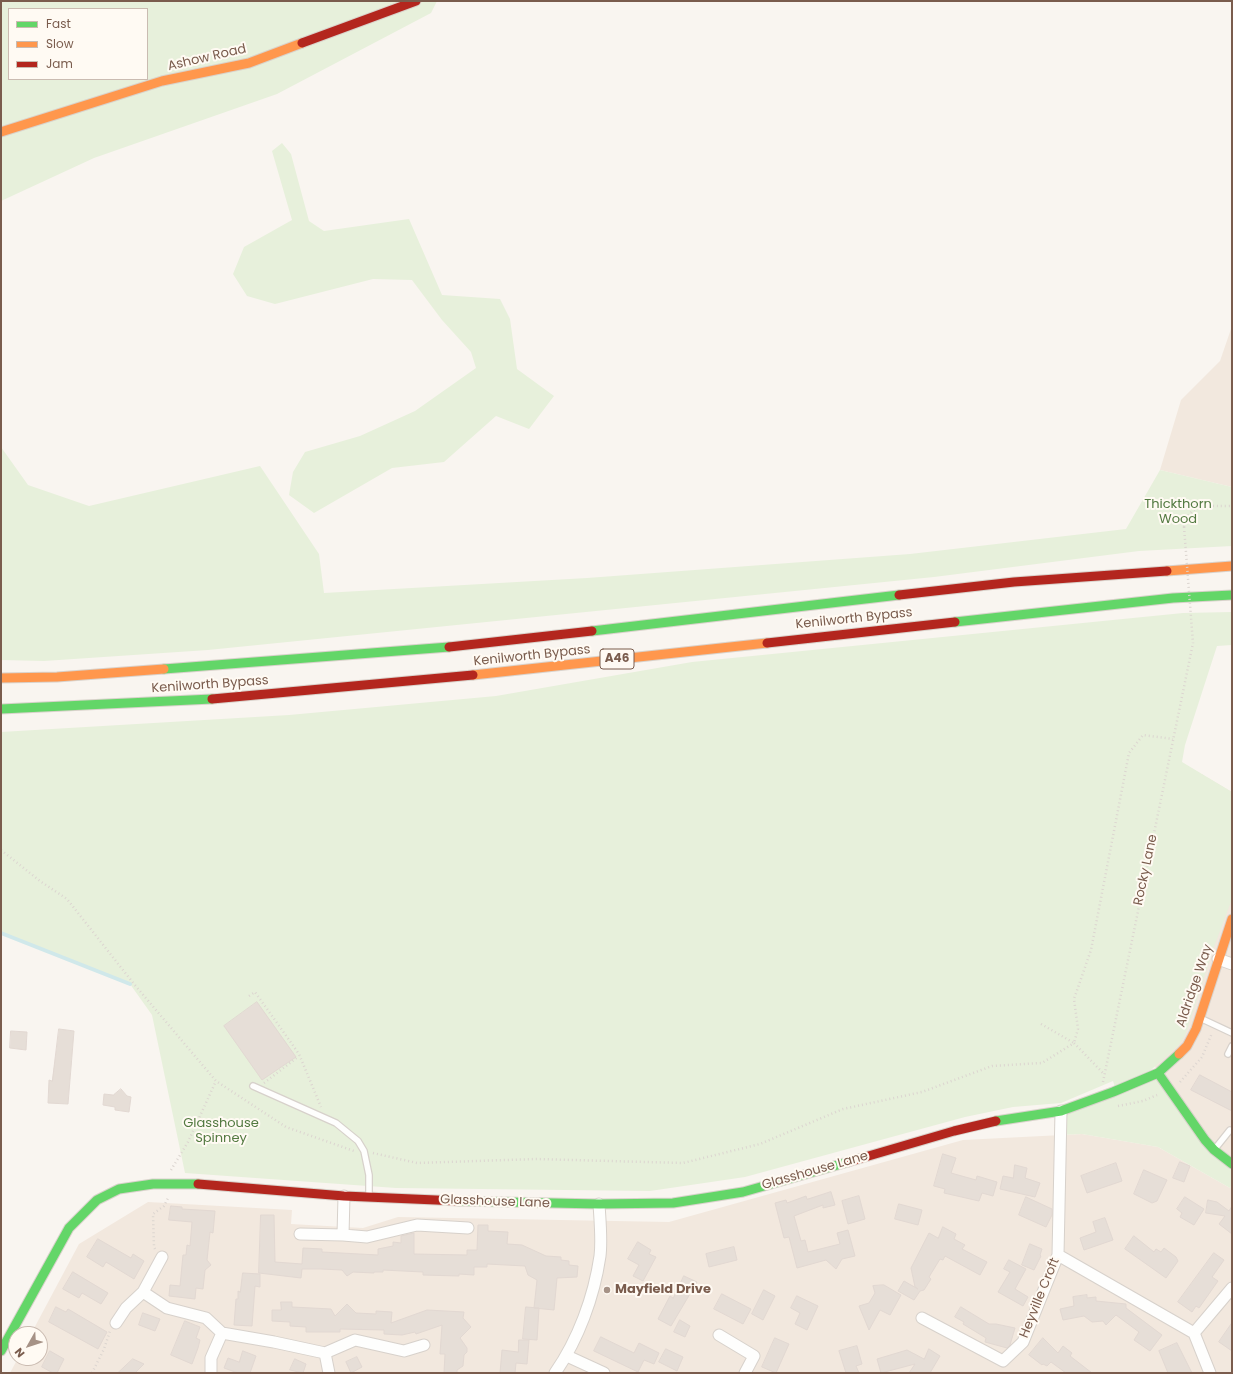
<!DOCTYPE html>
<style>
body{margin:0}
#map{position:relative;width:1233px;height:1374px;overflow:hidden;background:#f9f5f0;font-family:Poppins,sans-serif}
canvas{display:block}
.frame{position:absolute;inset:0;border:2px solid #7a5c4d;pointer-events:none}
.legend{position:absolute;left:8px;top:8px;width:140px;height:72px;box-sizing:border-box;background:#fffaf3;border:1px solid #cabbb1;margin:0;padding:5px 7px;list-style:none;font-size:12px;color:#7a5c4d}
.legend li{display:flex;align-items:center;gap:8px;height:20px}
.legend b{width:20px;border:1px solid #cabbb1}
.north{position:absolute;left:8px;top:1326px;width:40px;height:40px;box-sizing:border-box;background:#fffaf3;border:1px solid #cabbb1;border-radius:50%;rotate:231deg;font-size:11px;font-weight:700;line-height:16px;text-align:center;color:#7a5c4d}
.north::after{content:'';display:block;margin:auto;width:14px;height:18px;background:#a69286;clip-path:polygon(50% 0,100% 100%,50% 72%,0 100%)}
</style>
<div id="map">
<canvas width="1233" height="1374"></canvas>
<div class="frame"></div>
<ul class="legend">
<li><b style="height:5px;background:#63d668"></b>Fast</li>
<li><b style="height:5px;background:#ff974d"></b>Slow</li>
<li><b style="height:5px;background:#b3261e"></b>Jam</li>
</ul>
<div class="north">N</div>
</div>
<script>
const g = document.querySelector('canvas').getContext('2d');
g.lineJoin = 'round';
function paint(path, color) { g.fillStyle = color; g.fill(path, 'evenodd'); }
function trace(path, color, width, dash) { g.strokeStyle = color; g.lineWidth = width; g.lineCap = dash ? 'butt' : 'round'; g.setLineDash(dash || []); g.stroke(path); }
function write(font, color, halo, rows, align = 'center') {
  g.font = font + ' Poppins,sans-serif'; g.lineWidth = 4; g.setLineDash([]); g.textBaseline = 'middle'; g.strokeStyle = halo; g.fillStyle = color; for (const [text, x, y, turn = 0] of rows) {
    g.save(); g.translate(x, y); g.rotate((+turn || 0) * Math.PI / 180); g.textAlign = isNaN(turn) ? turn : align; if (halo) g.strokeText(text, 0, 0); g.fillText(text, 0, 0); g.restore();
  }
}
const residential = new Path2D(`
 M1232,326V487L1160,470L1181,400L1220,361Z
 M1181,762L1232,792V1164L1158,1073L1129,1006L1169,814Z
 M1082,1134L1158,1147L1230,1188L1232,1184V1373H10L18,1358H40V1334H31L79,1244L148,1202L292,1210L291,1224L363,1228L398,1217L669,1222L963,1140Z`);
const green = new Path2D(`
 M1,1H437L431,13L277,94L94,158L1,201ZM9,9H147V79H9Z
 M282,143L291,154L309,221L324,231L409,219L442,295L500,299L510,319L517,369L554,396L529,429L496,416L444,462L392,468L314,513L289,495L293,472L305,452L360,436L415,411L476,368L471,352L442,320L412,280L373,279L275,304L247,296L233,274L244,247L292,220L272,151Z
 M1,447L28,485L89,506L260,466L319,554L324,593L587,578L910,554L1126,529L1160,470L1232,487V546L1139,551L934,577L208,650L44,661L1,660Z
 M1232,612V645L1217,646L1185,745L1182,762L1232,792V899L1214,947L1185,1036L1178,1046L1151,1070L1115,1087L1113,1081L1061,1103L1013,1107L965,1117L745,1177L650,1191L396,1188L185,1173L152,1015L130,984L1,933V732L289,715L496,696L692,662L1183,613Z
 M1158,1073L1232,1164V1184L1230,1188L1158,1147L1082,1134L1061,1135V1111Z`);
const stream = new Path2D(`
 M1,933L130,984`);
const building = new Path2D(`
 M257,1002L296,1057L262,1080L224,1026Z
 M59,1029L74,1031L68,1104L48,1103L49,1080L52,1081Z
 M11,1031L27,1032L26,1050L10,1048Z
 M1200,1075L1232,1092V1111L1191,1090Z
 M121,1089L127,1096L131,1097L129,1112L115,1110V1107L103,1105L104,1094L113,1095Z
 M943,1154L956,1158L951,1173L976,1180L977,1176L997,1182L993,1196L982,1193L979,1201L944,1193L945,1189L934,1186Z
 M1180,1162L1190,1166L1184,1182L1173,1178Z
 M1116,1163L1122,1181L1087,1193L1081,1176Z
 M1015,1165L1027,1168L1025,1178L1040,1183L1035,1197L1000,1189L1003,1176L1013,1178Z
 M1144,1170L1167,1180L1157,1201L1152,1203L1134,1194Z
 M831,1192L835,1205L823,1208V1205L794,1216L801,1241L805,1240L808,1252L840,1244L837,1233L848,1230L855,1256L842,1259L836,1269L826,1260L797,1268L789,1237L784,1238L775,1203L786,1200L787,1203L806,1196L807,1199Z
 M859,1196L865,1219L848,1224L842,1201Z
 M1026,1197L1052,1209V1215L1046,1227L1019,1215Z
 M1185,1197L1204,1209L1194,1225L1180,1217L1182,1213L1177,1209Z
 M1208,1200L1217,1202L1229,1211L1232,1206V1234L1219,1224L1225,1216L1206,1213Z
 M899,1204L922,1210L918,1225L895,1219Z
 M171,1206L182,1207V1209L215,1211L213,1233L210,1232L207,1260L211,1265L205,1270L203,1289L196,1288L195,1299L169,1296L170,1285L180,1286L183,1255H186L187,1245L190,1246L192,1222L169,1220Z
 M261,1215H274L275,1262L302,1264L303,1248L322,1249V1252L378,1255V1249L393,1246V1242L401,1243V1236L414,1233V1254L467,1255V1250H477L478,1225H488V1231L508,1232L507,1244L522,1245L546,1256L561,1257V1260L569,1261V1265L578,1266L577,1277L557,1278L554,1310L534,1308L537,1280L528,1275L525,1266L487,1264V1267H474V1275L459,1274V1276L423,1275V1272L383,1270V1272H374V1273L353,1272L347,1276L342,1270L321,1269H302L301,1278L259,1273Z
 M1105,1218L1113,1240L1084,1250L1080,1238L1096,1232L1093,1222Z
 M943,1227L956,1234L954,1239L965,1245L962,1249L987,1262L980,1275L945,1256L943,1260L940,1259L929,1277L931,1279L924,1290L920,1291L914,1300L898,1291L904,1281L918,1289L915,1287L911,1268L929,1233L938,1238Z
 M1134,1236L1154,1252L1156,1249L1161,1252L1164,1248L1176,1257L1178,1261L1166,1278L1125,1249Z
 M98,1239L131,1258L133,1254L144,1261L134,1279L106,1262L103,1267L87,1257Z
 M638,1242L651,1250L649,1254L656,1257L643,1281L633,1276L639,1265L628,1259Z
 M1030,1244L1042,1249L1040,1255L1041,1256L1034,1270L1022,1265Z
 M734,1247L737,1260L709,1267L706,1254Z
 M1214,1253L1224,1260L1212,1277L1218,1281L1199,1308L1196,1306L1192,1312L1178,1302Z
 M1009,1260L1026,1269L1015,1289L1028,1297L1023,1306L998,1292L1010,1272L1004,1269Z
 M73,1272L108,1293L101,1304L82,1293L79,1298L63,1289Z
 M243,1273L260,1274V1287L255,1286L252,1326L234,1325L236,1299H238V1291L240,1292Z
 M684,1276L697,1282L671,1326L658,1319L670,1296L673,1298Z
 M884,1285L901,1295L890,1315L880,1310L869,1330L859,1306L869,1303L875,1293L873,1286Z
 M764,1290L775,1296L763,1320L752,1314Z
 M722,1294L751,1309L743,1324L714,1309Z
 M1087,1295V1298L1096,1297V1301L1126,1304V1308L1162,1335L1150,1351L1134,1340L1139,1332L1116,1315L1106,1325L1103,1321L1092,1322L1084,1316L1063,1320L1060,1309L1074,1306L1073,1297Z
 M797,1296L818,1306L807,1330L795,1324L800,1313L791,1308Z
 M281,1302H292V1307L331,1309L335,1316L347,1304L356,1313L376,1314V1311L392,1312L391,1323L427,1310L464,1312L463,1318L471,1327L460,1338L467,1348V1352L464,1355L463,1366L457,1370V1373H444L445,1354H440L442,1325L416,1334L415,1332L402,1335L384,1334V1330L340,1329V1332H306V1327L290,1326V1322L272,1321V1310H281Z
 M56,1307L66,1312L68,1309L107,1332L98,1349L49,1322Z
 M526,1307L539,1308L537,1340L523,1339Z
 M961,1307L989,1324H996L1015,1328L1010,1345L1007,1348L985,1342L986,1338L963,1324L964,1322L955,1317Z
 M143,1313L160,1319L155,1331L139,1325Z
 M680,1320L690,1326L685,1337L674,1332Z
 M185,1321L200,1327L196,1338L200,1340L198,1348L192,1364L171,1355Z
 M1232,1323V1351L1219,1342Z
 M601,1337L634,1353L639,1343L659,1353L654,1364L644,1360L638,1372L594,1351Z
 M775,1338L789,1344L776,1373L762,1367Z
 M1043,1338L1058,1353L1063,1346L1072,1353L1070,1356L1092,1373H1066L1051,1362L1047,1366L1043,1364L1042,1365L1029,1355Z
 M519,1340H529L527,1364L516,1363L515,1373H500L502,1350L518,1352Z
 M1177,1343L1192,1373H1168L1159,1351Z
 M857,1346L862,1364L856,1366L859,1373H846L839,1351Z
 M666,1349L683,1357L677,1371L659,1362Z
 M929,1349L940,1356L930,1373H909L915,1364L881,1373L877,1359L907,1350L924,1359Z
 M50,1351L64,1359L57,1373H53L42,1367Z
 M243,1351L256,1356L250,1373H238L224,1368L228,1358L239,1362Z
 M357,1357L362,1367L351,1373L346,1362Z
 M133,1359L144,1364L135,1373H118Z
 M295,1359L306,1364L303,1373L290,1370Z`);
const path = new Path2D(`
 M1184,527C1190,500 1209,507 1232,506
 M1,850L40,881L67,899L134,984L216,1081L286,1127L354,1151
 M249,996L255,992L299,1054L321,1107
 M1041,1024L1074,1043L1078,1029L1074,999L1091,950L1129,753L1143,735L1173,739
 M1103,1082L1193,643
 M1180,1082L1202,1057L1212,1033
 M264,1083L299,1056
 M1118,1106L1143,1101L1157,1095
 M373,1153L417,1163L536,1159L683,1163L760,1144L843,1109L922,1092L992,1066L1042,1063L1074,1043L1104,1074
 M171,1170L188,1142L216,1081
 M155,1249L154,1247L153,1214L164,1206L169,1196
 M92,1373L104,1349L110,1331`);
const lane = new Path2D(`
 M1200,1018L1232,1033
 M1228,1054L1232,1046
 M253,1086L336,1123L358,1141L364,1151L369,1175V1197
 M1214,1150L1230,1130L1232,1131`);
const street = new Path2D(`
 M1218,959L1232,964
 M344,1196L343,1235L367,1237L417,1225L468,1228
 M300,1234L343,1235
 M1058,1255L1194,1333L1210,1373
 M162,1257L143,1292L167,1308L206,1318L222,1333L274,1342L325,1353L329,1373
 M922,1318L1003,1361L1023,1342L1058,1255L1061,1111
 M116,1323L126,1308L143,1292
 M1194,1333L1232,1288
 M719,1335L754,1356L745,1373
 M325,1353L355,1340L404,1351L424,1345
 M567,1356L604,1373
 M211,1373V1358L222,1333
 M555,1373C578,1340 594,1297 600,1256C602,1240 600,1221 599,1204`);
const fast = new Path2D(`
 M955,622L1173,598L1232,595
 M592,631L899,595
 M164,669L449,647
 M1,709L212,699
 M1158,1073L1205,1140L1214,1150L1232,1164
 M996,1121L1061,1111L1113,1092L1158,1073L1179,1054
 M459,1201L599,1204L673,1203L743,1192L848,1162
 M1,1351L69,1228L97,1200L119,1189L153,1184H198`);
const slow = new Path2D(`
 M1,132L162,81L249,63L302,43
 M1167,571L1232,566
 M473,675L767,643
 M1,678L57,677L164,669
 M1179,1054L1187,1046L1196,1029L1232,919`);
const jam = new Path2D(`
 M302,43L416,1
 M899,595L1014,582L1167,571
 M767,643L955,622
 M449,647L592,631
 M212,699L473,675
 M848,1162L954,1131L996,1121
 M198,1184L344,1196L459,1201`);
const pathBridge = new Path2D(`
 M1184,527L1193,643`);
const markers = [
 [607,1290,4,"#a69286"]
];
const shields = [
 [617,659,34]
];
const shieldNames = [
 ["A46",617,659]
];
const streetNames = [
 ["Ashow Road",207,58,-13],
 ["Kenilworth Bypass",854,619,-6],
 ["Kenilworth Bypass",532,656,-6],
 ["Kenilworth Bypass",210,685,-4],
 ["Rocky Lane",1146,870,-78],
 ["Aldridge Way",1195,986,-71],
 ["Glasshouse Lane",815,1171,-16],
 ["Glasshouse Lane",495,1202,2],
 ["Heyville Croft",1040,1298,-68]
];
const parkNames = [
 ["Thickthorn",1178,505],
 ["Wood",1178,520],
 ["Glasshouse",221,1124],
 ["Spinney",221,1139]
];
const poiNames = [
 ["Mayfield Drive",615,1290]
];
paint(residential, '#f2e8de');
paint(green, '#e7f0db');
trace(stream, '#d0e8ea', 4);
paint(building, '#e6ded7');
trace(building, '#e2d8d2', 1);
trace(lane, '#d7d1cb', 8);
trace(street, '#d7d1cb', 13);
trace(fast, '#d9d2cb', 11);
trace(slow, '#d9d2cb', 11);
trace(jam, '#d9d2cb', 11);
trace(path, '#dcd5d0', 2.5, [1, 3]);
trace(lane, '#fefefd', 5.5);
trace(street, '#fefefd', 11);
trace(fast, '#63d668', 9);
trace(slow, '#ff974d', 9);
trace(jam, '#b3261e', 9);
trace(pathBridge, '#dcd5d0', 2.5, [1, 3]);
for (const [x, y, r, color] of markers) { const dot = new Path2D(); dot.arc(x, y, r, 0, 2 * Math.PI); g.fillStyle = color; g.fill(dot); trace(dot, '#fffaf3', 1.5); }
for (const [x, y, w] of shields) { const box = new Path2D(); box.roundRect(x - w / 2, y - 10, w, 20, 3); g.fillStyle = '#fffaf3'; g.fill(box); trace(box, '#7a5c4d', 1); }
write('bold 12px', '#7a5c4d', null, shieldNames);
write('13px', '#7a5c4d', '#fffaf3', streetNames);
write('13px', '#537a41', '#fffaf3', parkNames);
write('bold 13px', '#7a5c4d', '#fffaf3', poiNames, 'left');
</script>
